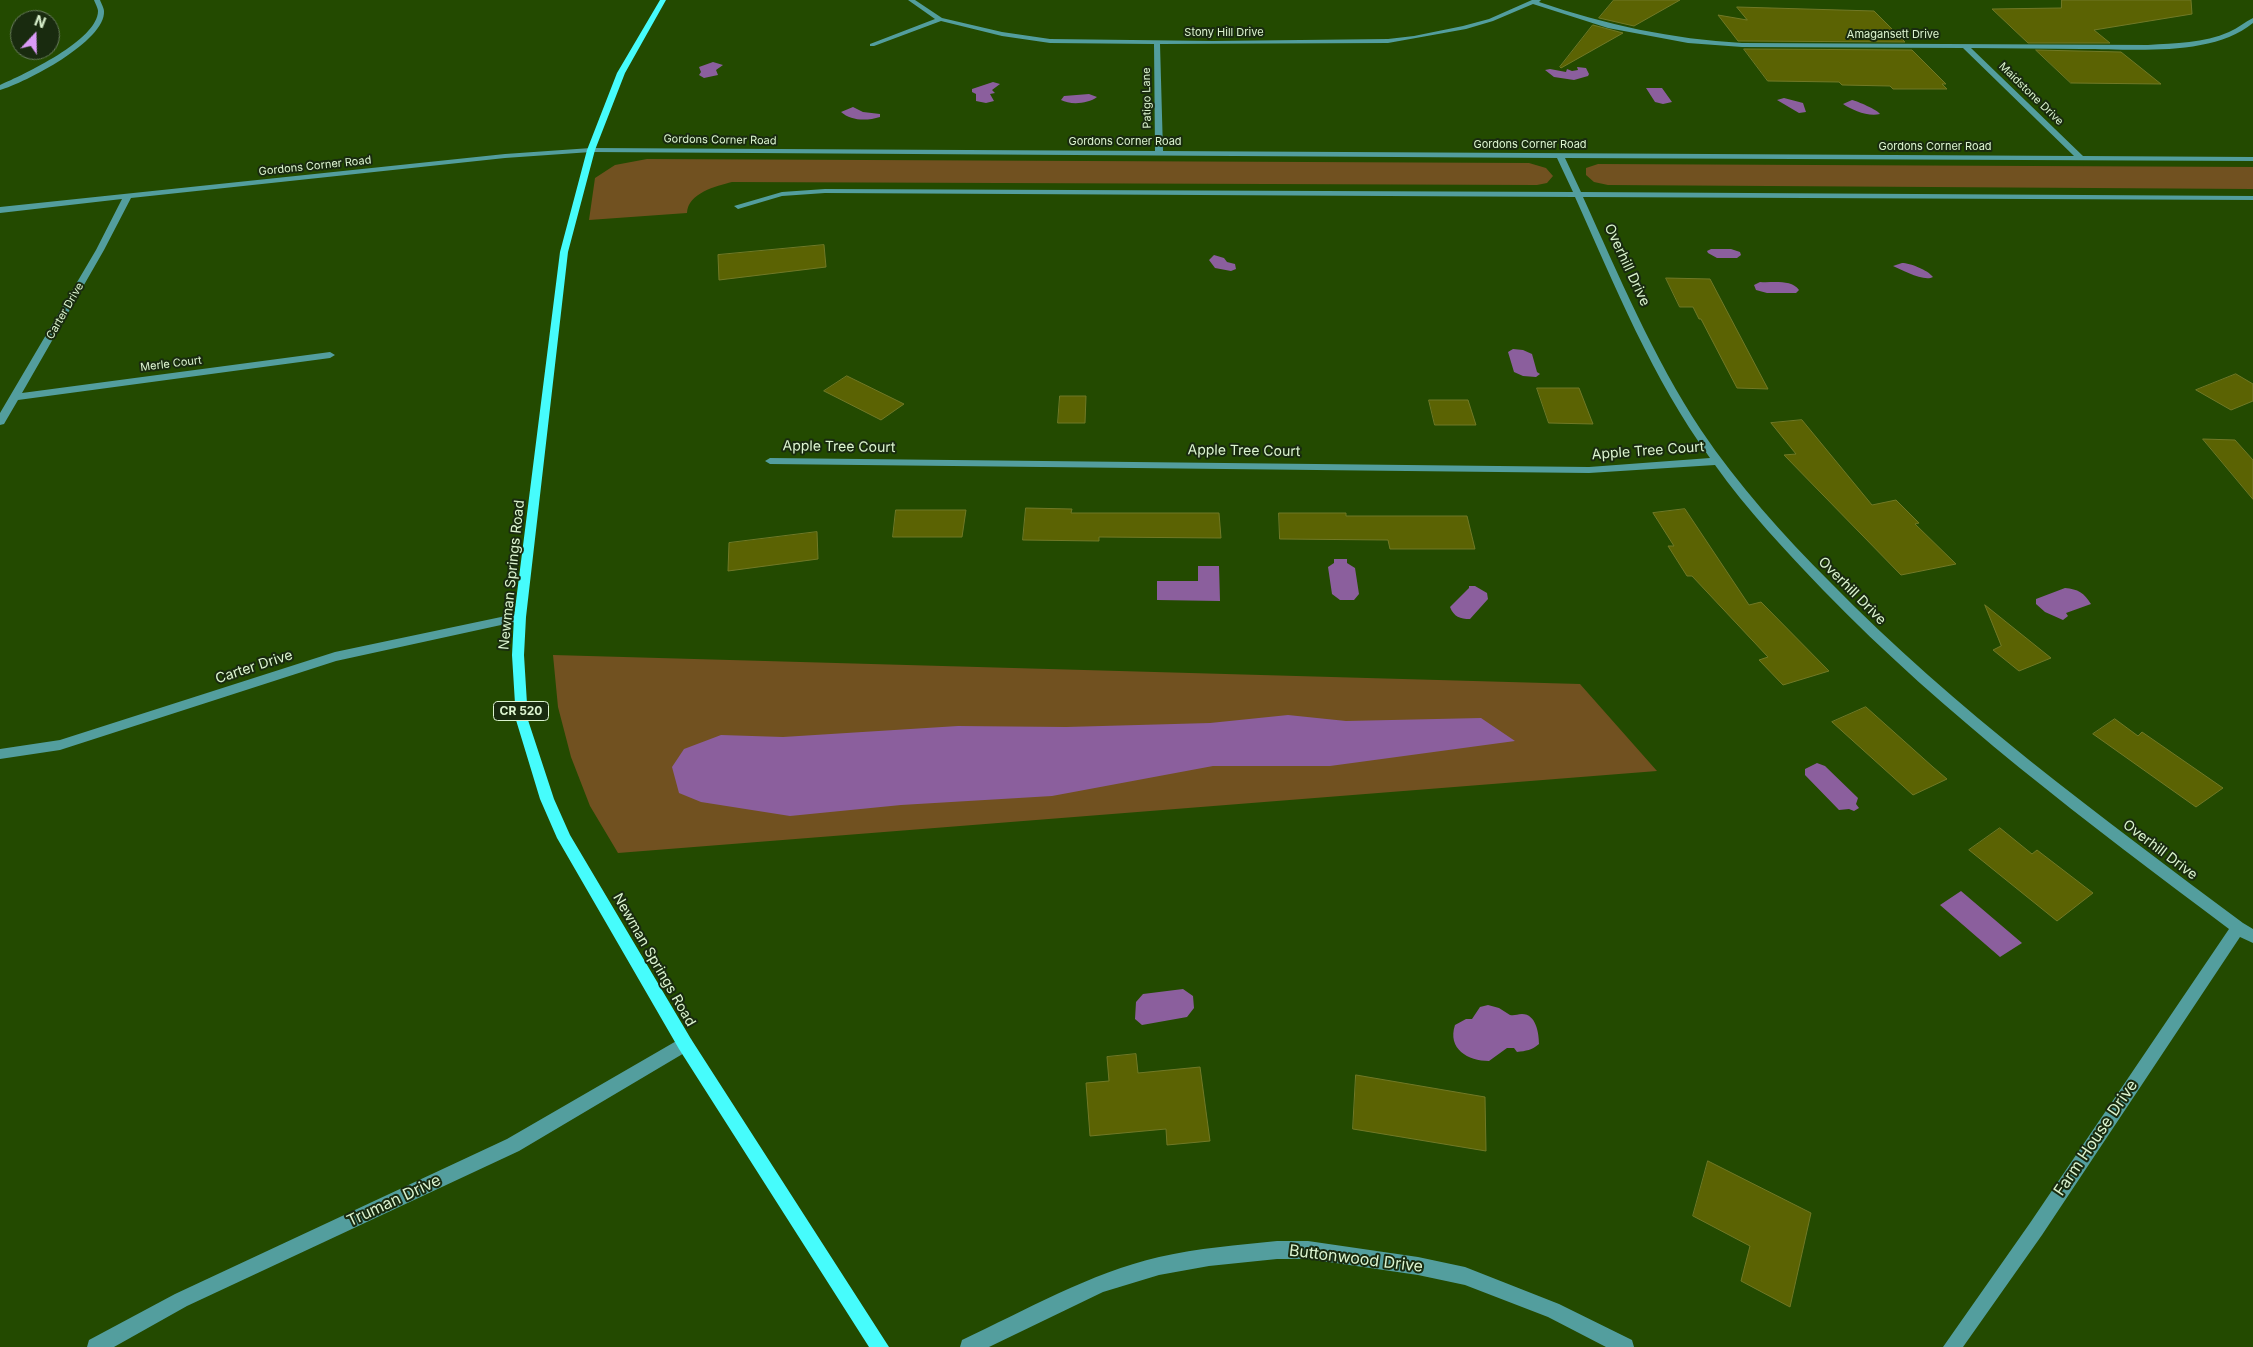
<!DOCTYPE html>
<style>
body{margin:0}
#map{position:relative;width:2253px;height:1347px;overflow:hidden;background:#234a00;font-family:Inter,sans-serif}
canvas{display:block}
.north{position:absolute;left:10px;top:10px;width:50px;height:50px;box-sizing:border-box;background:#192b0f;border:1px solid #677b5c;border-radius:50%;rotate:21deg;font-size:14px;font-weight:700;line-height:20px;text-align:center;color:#dcf4d0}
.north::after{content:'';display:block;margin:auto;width:18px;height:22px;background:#da9af6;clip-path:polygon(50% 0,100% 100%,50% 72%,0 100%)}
</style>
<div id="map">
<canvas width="2253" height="1347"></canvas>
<div class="north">N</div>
</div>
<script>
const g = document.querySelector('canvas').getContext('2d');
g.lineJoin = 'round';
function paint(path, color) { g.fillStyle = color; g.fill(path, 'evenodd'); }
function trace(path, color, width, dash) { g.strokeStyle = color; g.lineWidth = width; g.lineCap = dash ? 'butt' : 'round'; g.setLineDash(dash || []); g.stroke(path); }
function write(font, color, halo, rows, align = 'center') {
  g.font = font + ' Inter,sans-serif'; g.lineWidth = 4; g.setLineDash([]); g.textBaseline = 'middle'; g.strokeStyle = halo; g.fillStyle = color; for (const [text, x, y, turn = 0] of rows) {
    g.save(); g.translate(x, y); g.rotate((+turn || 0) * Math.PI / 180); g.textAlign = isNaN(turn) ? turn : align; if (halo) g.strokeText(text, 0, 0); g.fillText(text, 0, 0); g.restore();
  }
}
const green = new Path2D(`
 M647,159L1529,163L1546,168L1553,176L1547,183L1537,185L732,182C716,186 688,193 687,213L589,220L595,178L615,165Z
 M1598,164L2253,167V189L1608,185L1594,182L1586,175V168Z
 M553,655L1580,684L1657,771L618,853L590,806L571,757L558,707Z`);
const water = new Path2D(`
 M713,62L723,65L716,70L718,75L704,78L699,75L701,72L699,67Z
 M1577,67L1586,68L1589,74L1588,76L1574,80L1554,77L1545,70L1550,69L1566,72L1567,69L1572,71L1578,70Z
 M993,82L1000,84L992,90L995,93L990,94L994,101L986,103L976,101V94L972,92V89Z
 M1646,88H1662L1672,102L1663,104L1655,102Z
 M1089,94L1097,97C1088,104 1070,105 1061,100L1064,96Z
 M1784,98L1803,103L1806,112L1799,113L1777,100Z
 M1852,100C1857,101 1878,110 1880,114C1868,117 1852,110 1843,104Z
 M853,107L863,112L880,114V117C867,121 851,121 841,112Z
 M1711,249H1731L1740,252L1741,255L1737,258H1717L1708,253L1707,251Z
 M1214,255L1224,258L1227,262L1235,264L1236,269L1231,271L1215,268L1209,260Z
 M1902,263C1910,263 1928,270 1933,277C1924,282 1902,270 1893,266Z
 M1760,282C1773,283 1791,279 1799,290L1796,293H1767L1756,290L1754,285Z
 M1513,349L1523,350L1532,354L1537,372L1540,374L1536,377L1523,376L1514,372L1508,352Z
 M1334,559H1347V563L1355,568L1359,594L1354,600H1340L1332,594L1328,567L1334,563Z
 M1198,566H1219L1220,601L1157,600V581H1198Z
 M1469,586H1475L1487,593L1488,599L1470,619C1460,619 1454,617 1450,607L1469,588Z
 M2065,588C2078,589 2084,593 2091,604L2066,613L2068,616L2063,620L2045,612L2036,604V599Z
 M1288,715L1346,721L1481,718L1515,741L1330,766H1213L1052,796L901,805L790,816L701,802L679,793L672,767L684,749L721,735L783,737L958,726L1066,727L1210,723Z
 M1817,763L1825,766L1858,798L1856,804L1859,808L1854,811L1849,809L1839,810L1805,775V769Z
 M1961,891L2022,943L2000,957L1940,905Z
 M1183,989L1193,996L1194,1008L1187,1017L1142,1025L1135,1019L1136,1002L1143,994Z
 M1488,1005L1499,1008L1510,1015C1515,1016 1517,1014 1522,1014C1536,1014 1539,1033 1539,1044C1532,1050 1526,1051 1517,1052L1514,1048H1507L1489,1061C1468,1061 1447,1049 1455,1025L1466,1019H1472L1480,1007Z`);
const building = new Path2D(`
 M1614,0H1680L1634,26L1599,18Z
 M2062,0H2191L2192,14L2094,30L2110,43H2028L1992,9L2061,8Z
 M1737,7L1874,11L1905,42L1738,41L1718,15L1747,20Z
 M1593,25L1623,33L1561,68L1560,67Z
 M1744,49L1912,50L1946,84H1942L1947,89H1893L1890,86L1842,85L1839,82L1768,81Z
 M2036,50L2121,52L2161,84L2071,83Z
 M824,245L826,267L719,280L718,255Z
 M1666,278L1710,279L1768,389L1737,388L1701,319H1699L1693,307H1680Z
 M2236,374L2253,384V401L2231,410L2196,390Z
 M847,376L904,404L881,420L824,391Z
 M1537,388H1579L1593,424L1549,423Z
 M1060,396H1086L1085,423H1058Z
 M1429,400H1468L1476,425H1435Z
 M1802,420L1872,505L1896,500L1919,523L1915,524L1956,564L1901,575L1784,455L1796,454L1771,423Z
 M2203,439L2235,440L2253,460V499Z
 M1026,508L1072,509L1071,513H1219L1221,538L1099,537V541L1023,540Z
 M1685,509L1749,605L1761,602L1829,671L1783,685L1759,660L1768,657L1692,576H1687L1668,546H1674L1653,513Z
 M896,510H966L962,537H893Z
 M1279,513H1346V516H1467L1475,549H1390L1388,540L1280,539Z
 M817,532L818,559L728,571L729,543Z
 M1985,605L2051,658L2019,671L1993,650L2001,646Z
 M1866,707L1933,767L1947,779L1913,795L1832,722Z
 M2115,719L2138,736L2142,732L2223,788L2196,807L2093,734Z
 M2000,828L2032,854L2037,850L2093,893L2057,921L1969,850Z
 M1136,1054L1138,1073L1200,1067L1210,1141L1167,1145L1166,1129L1090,1136L1086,1083L1109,1081L1107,1057Z
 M1356,1075L1485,1097L1486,1151L1353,1129Z
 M1708,1161L1811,1213L1790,1307L1741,1281L1750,1246L1693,1216Z`);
const minor = new Path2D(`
 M94,0H100C101,3 104,8 104,11C106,41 25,83 0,90V85C23,75 98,40 98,11C98,8 95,3 94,0Z
 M908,0H915L942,18L1002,32L1050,39L1213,41L1388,39L1414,36L1463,26L1489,19L1532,0H1541L1539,2C1606,25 1672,39 1742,43L2148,45C2175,43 2204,43 2229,32C2238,28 2245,22 2253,18V23C2212,57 2133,49 2082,49C2045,49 2008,48 1971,48L2083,156L2253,157V161L1565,158L1581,192L2253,196V200L1583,197C1619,276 1653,357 1701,430C1738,485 1783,535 1830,582C1955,710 2100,816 2243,923L2253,929V943L2240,937L2042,1235L1963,1347H1943L2030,1223L2229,929C2088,823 1946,717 1823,590C1785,550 1747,510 1715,465L1589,473L770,464L765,461L770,458L1589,467L1710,458C1652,378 1615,286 1575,197L825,193L782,196L738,209L734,206L782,192L825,189L1573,192L1557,158L591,152L505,158L131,198L104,250L22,393L330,352L335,355L330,358L18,400L4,424L0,425V413L96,250L122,199L0,213V207L505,154L591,148L1155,151L1154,44L1050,43L1002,36L941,21L874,46H870V44L935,19ZM1533,4L1608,28L1688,43L1742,47L1963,48L2074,156L1163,151L1160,44L1388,43L1466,29L1493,21Z
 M520,613L524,614L526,617L524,620L336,661L60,750L0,759V749L60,740L335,652Z
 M685,1036L691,1039L693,1044L691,1049L519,1151L187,1306L114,1347H87L89,1340L175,1294L507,1139Z
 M1277,1241H1308L1418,1257L1465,1267L1559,1304L1632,1340L1634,1347H1606L1548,1317L1465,1285L1418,1275L1308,1259H1277L1209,1266L1159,1275L1103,1292L989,1347H960L962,1340C1026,1310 1090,1273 1159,1257C1198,1248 1238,1245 1277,1241Z`);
const major = new Path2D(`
 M660,0H666L625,73L595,150L568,252L526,617L524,655L528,720L554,799L570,835L691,1039L889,1347H869L679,1049L557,838L540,799L516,720L512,655L514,617L560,252L587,150L617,73Z`);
const farStreetnames = [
 ["Stony Hill Drive",1224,33],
 ["Amagansett Drive",1893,35],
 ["Maidstone Drive",2031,94,44],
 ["Patigo Lane",1147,98,-91],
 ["Gordons Corner Road",720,140,1],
 ["Gordons Corner Road",1125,142],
 ["Gordons Corner Road",1530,145],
 ["Gordons Corner Road",1935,147],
 ["Gordons Corner Road",315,166,-6],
 ["Carter Drive",65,311,-60],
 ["Merle Court",171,364,-7]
];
const shields = [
 [521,711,55]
];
const shieldNames = [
 ["CR 520",521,711]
];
const streetNames = [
 ["Overhill Drive",1627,265,65],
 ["Apple Tree Court",839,447,1],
 ["Apple Tree Court",1244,451,1],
 ["Apple Tree Court",1648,451,-4],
 ["Newman Springs Road",512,575,-84],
 ["Overhill Drive",1852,591,45],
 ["Carter Drive",254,667,-18],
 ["Overhill Drive",2160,850,37],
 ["Newman Springs Road",654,960,60]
];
const nearStreetnames = [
 ["Farm House Drive",2096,1138,-56],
 ["Truman Drive",394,1201,-25],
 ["Buttonwood Drive",1356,1259,7]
];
paint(green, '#715120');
paint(water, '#8b5f9d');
paint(building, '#5b6303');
trace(building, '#717926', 1);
paint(minor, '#539e9e');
paint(major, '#46fcfc');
write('11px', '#dcf4d0', '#192b0f', farStreetnames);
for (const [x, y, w] of shields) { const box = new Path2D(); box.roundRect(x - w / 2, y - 9.5, w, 19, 4); g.fillStyle = '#192b0f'; g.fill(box); trace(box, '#dcf4d0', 1); }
write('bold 12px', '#dcf4d0', null, shieldNames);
write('14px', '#dcf4d0', '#192b0f', streetNames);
write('16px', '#dcf4d0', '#192b0f', nearStreetnames);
</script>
